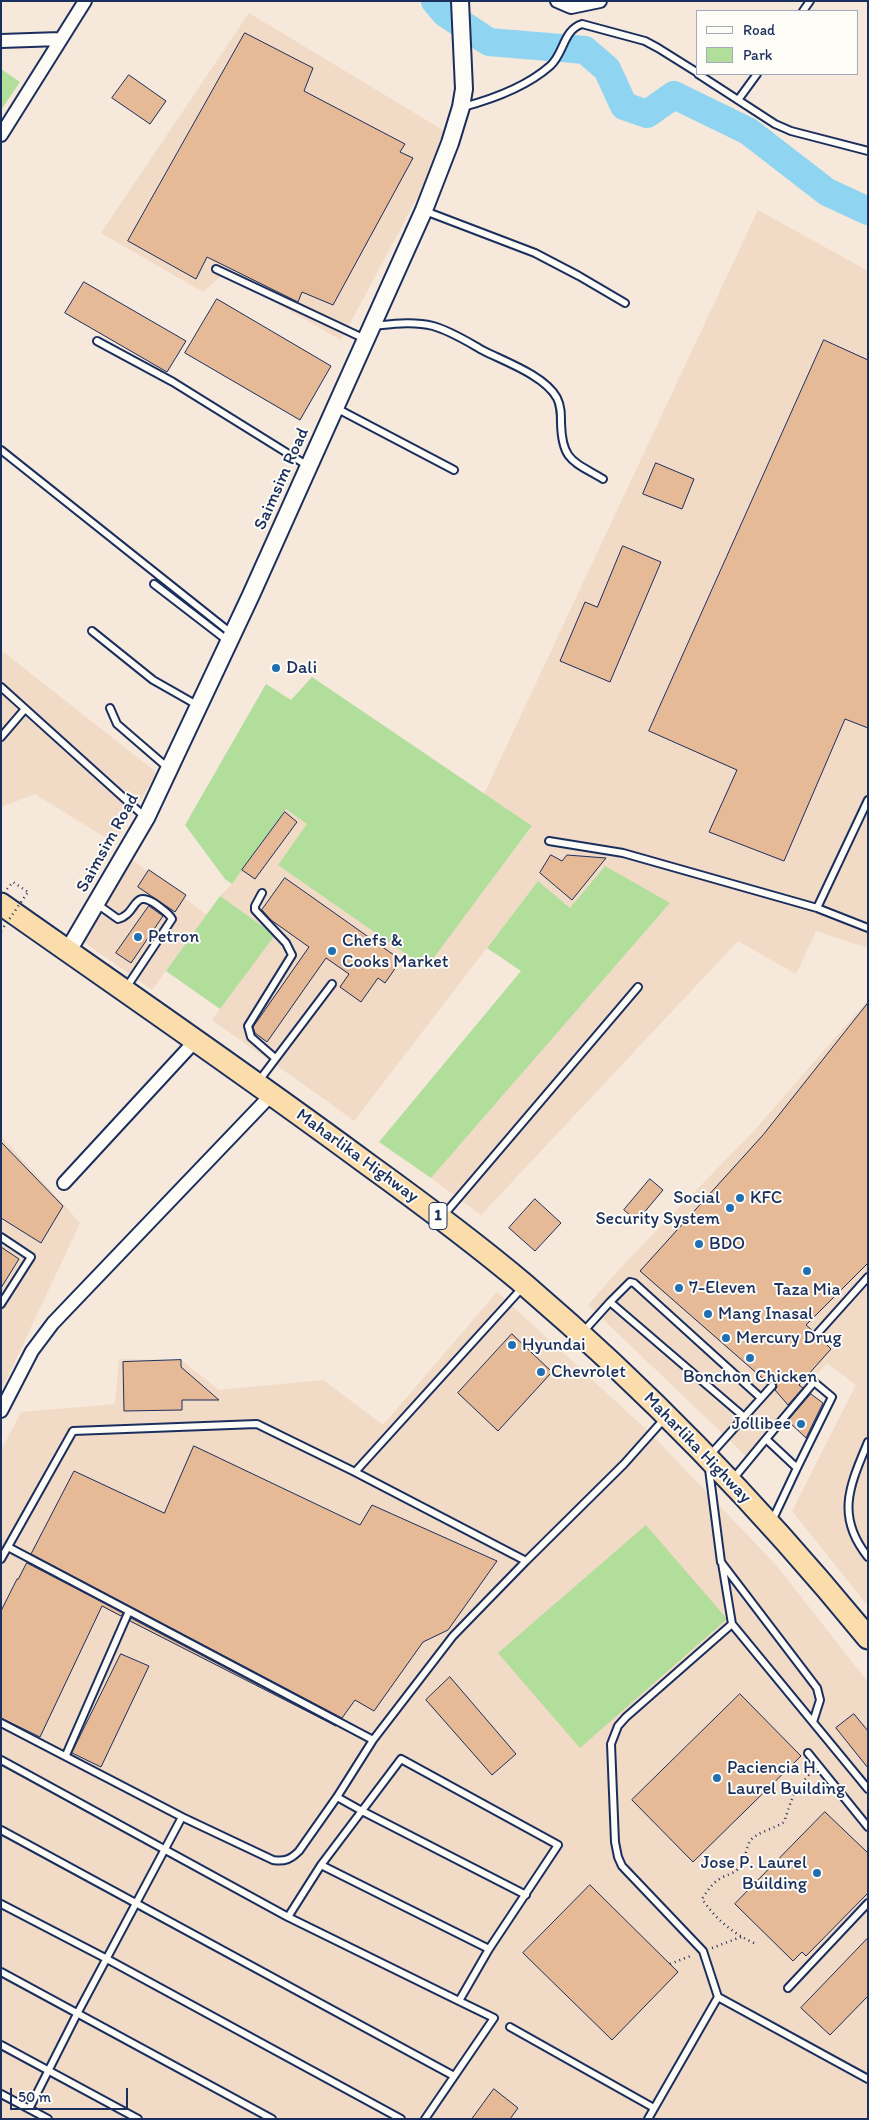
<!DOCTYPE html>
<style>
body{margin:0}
#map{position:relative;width:869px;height:2120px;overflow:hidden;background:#f6e8da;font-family:Itim,sans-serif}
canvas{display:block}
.frame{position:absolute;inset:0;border:2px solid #1b2f5e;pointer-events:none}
.legend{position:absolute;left:696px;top:10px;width:162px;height:65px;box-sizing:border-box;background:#fdfcf7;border:1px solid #a3aaba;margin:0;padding:6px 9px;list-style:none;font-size:15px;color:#1b2f5e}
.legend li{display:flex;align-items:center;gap:10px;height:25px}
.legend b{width:25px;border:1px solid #a3aaba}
.scale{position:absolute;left:10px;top:2088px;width:118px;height:22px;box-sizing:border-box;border:2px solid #1b2f5e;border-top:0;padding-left:6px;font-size:15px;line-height:18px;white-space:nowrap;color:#1b2f5e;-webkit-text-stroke:4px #fdfcf7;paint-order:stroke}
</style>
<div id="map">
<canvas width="869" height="2120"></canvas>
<div class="frame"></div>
<ul class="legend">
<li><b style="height:6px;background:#fdfcf7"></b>Road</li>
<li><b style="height:14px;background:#b2de9c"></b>Park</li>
</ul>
<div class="scale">50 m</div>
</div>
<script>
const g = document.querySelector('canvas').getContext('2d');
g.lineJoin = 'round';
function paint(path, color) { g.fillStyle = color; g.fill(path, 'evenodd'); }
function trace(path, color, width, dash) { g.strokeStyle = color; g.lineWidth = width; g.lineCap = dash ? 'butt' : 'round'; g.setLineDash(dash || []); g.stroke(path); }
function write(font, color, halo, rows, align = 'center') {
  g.font = font + ' Itim,sans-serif'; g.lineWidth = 4; g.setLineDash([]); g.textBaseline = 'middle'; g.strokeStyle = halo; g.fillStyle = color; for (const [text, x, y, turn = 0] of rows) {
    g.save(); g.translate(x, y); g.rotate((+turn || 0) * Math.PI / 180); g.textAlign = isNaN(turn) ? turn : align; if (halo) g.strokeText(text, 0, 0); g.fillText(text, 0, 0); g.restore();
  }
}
const built = new Path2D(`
 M249,13L446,132L440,155L341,340L224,274L203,292L101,233Z
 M758,210L868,271V948L816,931L796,974L738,941L481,1215L431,1178L670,903L570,908L538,881L354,1121L327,1101L212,1020L274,935L220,896L232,884L285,808L308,824L279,865L426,967L532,827L484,794Z
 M1,650L157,773L114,843L35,794L1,807Z
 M130,858L207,915L152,990L84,942Z
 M868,1000V1606L792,1511L856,1385L827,1363L746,1456L588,1305L624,1264L753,1132Z
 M1,1136L80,1223L1,1391Z
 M497,1292L650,1433L776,1565L868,1682V2119H1V1451L21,1412L115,1404L119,1359L181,1360L219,1390L323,1380L383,1425Z`);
const green = new Path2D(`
 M1,69L20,82L1,110Z
 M312,677L532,826L426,968L278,865L307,824L286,809L232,884L225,879L185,825L266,684L291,700Z
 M605,866L670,903L431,1178L379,1142L521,971L487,948L538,881L570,908Z
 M220,896L275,935L220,1009L166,971Z
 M646,1525L727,1619L580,1748L498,1653Z`);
const river = new Path2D(`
 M435,1L445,13L489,42L585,50L607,69L624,106L647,114L674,95L748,131L827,192L868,211`);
const building = new Path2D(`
 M245,33L313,68L304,91L405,144L400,152L413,158L333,305L302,292L298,302L207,257L196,279L128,241Z
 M129,75L166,101L150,124L112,98Z
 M84,282L186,341L167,372L65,313Z
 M217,299L331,366L300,420L185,353Z
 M824,340L868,360V728L845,719L784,861L709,832L737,770L649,731Z
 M656,463L694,479L682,509L643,494Z
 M623,546L661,562L610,682L560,661L585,602L597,607Z
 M285,812L297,822L255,879L242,870Z
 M551,855L562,861L567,855L606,858L572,900L540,873Z
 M149,870L186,895L175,912L138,887Z
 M285,878L401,960L385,983L378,978L361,1002L340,987L349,974L326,958L267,1042L255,1033L253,1027L309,947L271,920L262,910Z
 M149,906L163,916L131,963L116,953Z
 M868,1003V1263L806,1325L813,1331L812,1338L815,1340L820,1338L831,1349L799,1385L803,1388L788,1405L775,1390L777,1387L776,1383L773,1381L768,1383L640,1271L763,1135Z
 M1,1142L63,1206L41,1243L1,1218Z
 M650,1179L663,1190L637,1221L624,1210Z
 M535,1199L561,1223L535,1251L509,1228Z
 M1,1247L19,1259L1,1288Z
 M512,1334L552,1372L498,1431L458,1393Z
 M181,1360V1367L219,1400H182V1410L124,1411L123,1362Z
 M811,1394L823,1403L806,1438L788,1421Z
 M194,1446L360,1525L372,1505L497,1561L448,1630L423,1642L374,1711L355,1700L342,1718L31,1554L74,1471L164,1513Z
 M27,1563L123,1613L121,1616L102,1606L40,1737L1,1718V1611L17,1579H18Z
 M131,1618L336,1726L130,1621Z
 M121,1654L149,1666L101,1767L72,1753Z
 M450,1677L516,1754L492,1775L426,1700Z
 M740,1694L801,1756L693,1862L632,1800Z
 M854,1714L868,1731V1768L836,1728Z
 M825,1812L868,1853V1893L806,1956L802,1952L793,1961L735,1904Z
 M590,1885L678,1972L612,2040L523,1953Z
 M868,1938V1996L830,2035L801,2008Z
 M494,2089L518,2108L510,2119H472Z`);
const path = new Path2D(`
 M7,889L13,882L28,892
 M754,1943C732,1933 716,1919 702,1899C708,1890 713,1882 723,1877C727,1875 731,1874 734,1872C746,1865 744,1852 750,1841C755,1833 776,1828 784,1822C792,1800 792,1791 810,1774
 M712,1948L741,1937
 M670,1964L693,1955`);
const service = new Path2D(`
 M803,11L810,1
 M698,74L775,124L791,131L868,151
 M738,100L757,74
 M463,107C493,99 526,87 550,66C564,54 563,30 582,24L645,41L658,48L698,73
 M425,211L535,253L579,276L625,303
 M216,269L365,339
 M373,326C393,324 413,321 433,326C451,331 468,342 484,351C506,362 545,376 557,398C561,406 561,414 561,423C562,461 573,461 603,479
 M97,341L173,382L308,466
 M336,408L454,470
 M1,450L231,633
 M154,584L228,641
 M92,631L153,680L197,705
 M1,687L145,817
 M110,708L117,724L168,768
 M1,737L25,709
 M549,841L623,853L817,908L868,928
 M262,893L255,906V910L286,943L292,955L248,1026L251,1037L275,1058
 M97,904L118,919C138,914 132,887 157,905C163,910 169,913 172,919L126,988
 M817,908L868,800
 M258,1082L332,984
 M442,1217L638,987
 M1,1237L31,1257L1,1304
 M610,1302L630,1282L634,1283L761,1398
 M583,1332L610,1302L743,1416
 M816,1335L868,1277
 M766,1439L814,1382L832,1397L797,1468
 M868,1442C850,1485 835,1516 868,1557
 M710,1455L772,1386
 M709,1469L721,1562L817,1688L820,1700L813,1722
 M355,1472L526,1561L624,1464L665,1418
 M733,1479L766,1439L797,1468L772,1521
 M8,1547L373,1740
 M1,1559L73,1431L257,1424L355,1472L522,1288
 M722,1563L732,1624L868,1789
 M1,1723L182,1817L273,1860C285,1862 291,1859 299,1851L337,1797L373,1740L453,1636L526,1561
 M808,1753L868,1827
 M66,1755L129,1611
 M1,1760L288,1917L459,2001
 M337,1797L362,1811L526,1895
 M1,1830L454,2076
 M321,1865L489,1949L459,2001L494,2018L425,2119
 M1,1904L107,1959L401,2119
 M288,1917L321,1865L401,1759L558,1845L489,1949
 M1,1972L272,2119
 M788,1988L868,1903
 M718,1997L703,1951L622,1866L618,1857L615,1842L611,1744L618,1726L626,1717L732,1624
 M510,2027L654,2108
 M1,2045L138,2119
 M1,2094L48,2119
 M29,2109L77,2014L182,1817
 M648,2119L718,1997L868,2079`);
const minor = new Path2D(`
 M557,1L571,7L600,1
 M1,41L60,39
 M1,135L85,1
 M64,1183L196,1040
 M1,1411L32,1351L53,1323L272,1094`);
const tertiary = new Path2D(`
 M68,951L146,818L251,595L424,210L450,143L461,107L464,89L460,1`);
const trunk = new Path2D(`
 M1,904C123,990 246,1074 366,1163C420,1202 474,1242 525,1285C650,1392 764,1511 868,1638`);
const pathBridge = new Path2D(`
 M1,931L28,892`);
const markers = [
 [276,668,5,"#1f6fb2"],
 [138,937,5,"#1f6fb2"],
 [332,951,5,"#1f6fb2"],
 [740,1198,5,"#1f6fb2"],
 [730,1208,5,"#1f6fb2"],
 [699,1244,5,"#1f6fb2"],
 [807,1271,5,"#1f6fb2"],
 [679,1288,5,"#1f6fb2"],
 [708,1314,5,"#1f6fb2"],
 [726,1338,5,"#1f6fb2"],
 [512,1345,5,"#1f6fb2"],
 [750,1358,5,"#1f6fb2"],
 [541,1372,5,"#1f6fb2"],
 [801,1424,5,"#1f6fb2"],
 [717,1778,5,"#1f6fb2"],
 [817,1873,5,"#1f6fb2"]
];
const shields = [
 [438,1216,18]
];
const shieldNames = [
 ["1",438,1216]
];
const streetNames = [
 ["Saimsim Road",282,479,-66],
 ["Saimsim Road",108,843,-61],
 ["Maharlika Highway",357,1156,36],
 ["Maharlika Highway",697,1448,46]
];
const poiNames = [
 ["Dali",286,668],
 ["Petron",148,937],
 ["Chefs &",342,941],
 ["Cooks Market",342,962],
 ["Social",720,1198,"right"],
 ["Security System",720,1219,"right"],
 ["KFC",750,1198],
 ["BDO",709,1244],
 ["7-Eleven",689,1288],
 ["Taza Mia",807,1290,"center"],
 ["Mang Inasal",718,1314],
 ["Mercury Drug",736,1338],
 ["Hyundai",522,1345],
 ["Chevrolet",551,1372],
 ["Bonchon Chicken",750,1377,"center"],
 ["Jollibee",791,1424,"right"],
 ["Paciencia H.",727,1768],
 ["Laurel Building",727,1789],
 ["Jose P. Laurel",807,1863,"right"],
 ["Building",807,1884,"right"]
];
paint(built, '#f1dac6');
paint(green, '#b2de9c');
trace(river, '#8fd5f1', 28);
paint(building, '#e6ba96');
trace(building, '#1b2f5e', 1);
trace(service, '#1b2f5e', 10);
trace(minor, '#1b2f5e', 16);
trace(tertiary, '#1b2f5e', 20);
trace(trunk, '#1b2f5e', 25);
trace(path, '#1b2f5e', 2.5, [1, 4]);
trace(service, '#fdfcf7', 6);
trace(minor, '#fdfcf7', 12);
trace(tertiary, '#fdfcf7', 16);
trace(trunk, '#fbddab', 21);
trace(pathBridge, '#1b2f5e', 2.5, [1, 4]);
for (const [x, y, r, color] of markers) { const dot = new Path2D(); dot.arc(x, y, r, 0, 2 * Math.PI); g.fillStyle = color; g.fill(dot); trace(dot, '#fdfcf7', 2); }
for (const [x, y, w] of shields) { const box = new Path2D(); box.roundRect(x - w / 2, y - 13.5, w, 27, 4); g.fillStyle = '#fdfcf7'; g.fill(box); trace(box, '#1b2f5e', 1); }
write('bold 16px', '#1b2f5e', null, shieldNames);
write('18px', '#1b2f5e', '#fdfcf7', streetNames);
write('18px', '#1b2f5e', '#fdfcf7', poiNames, 'left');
</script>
